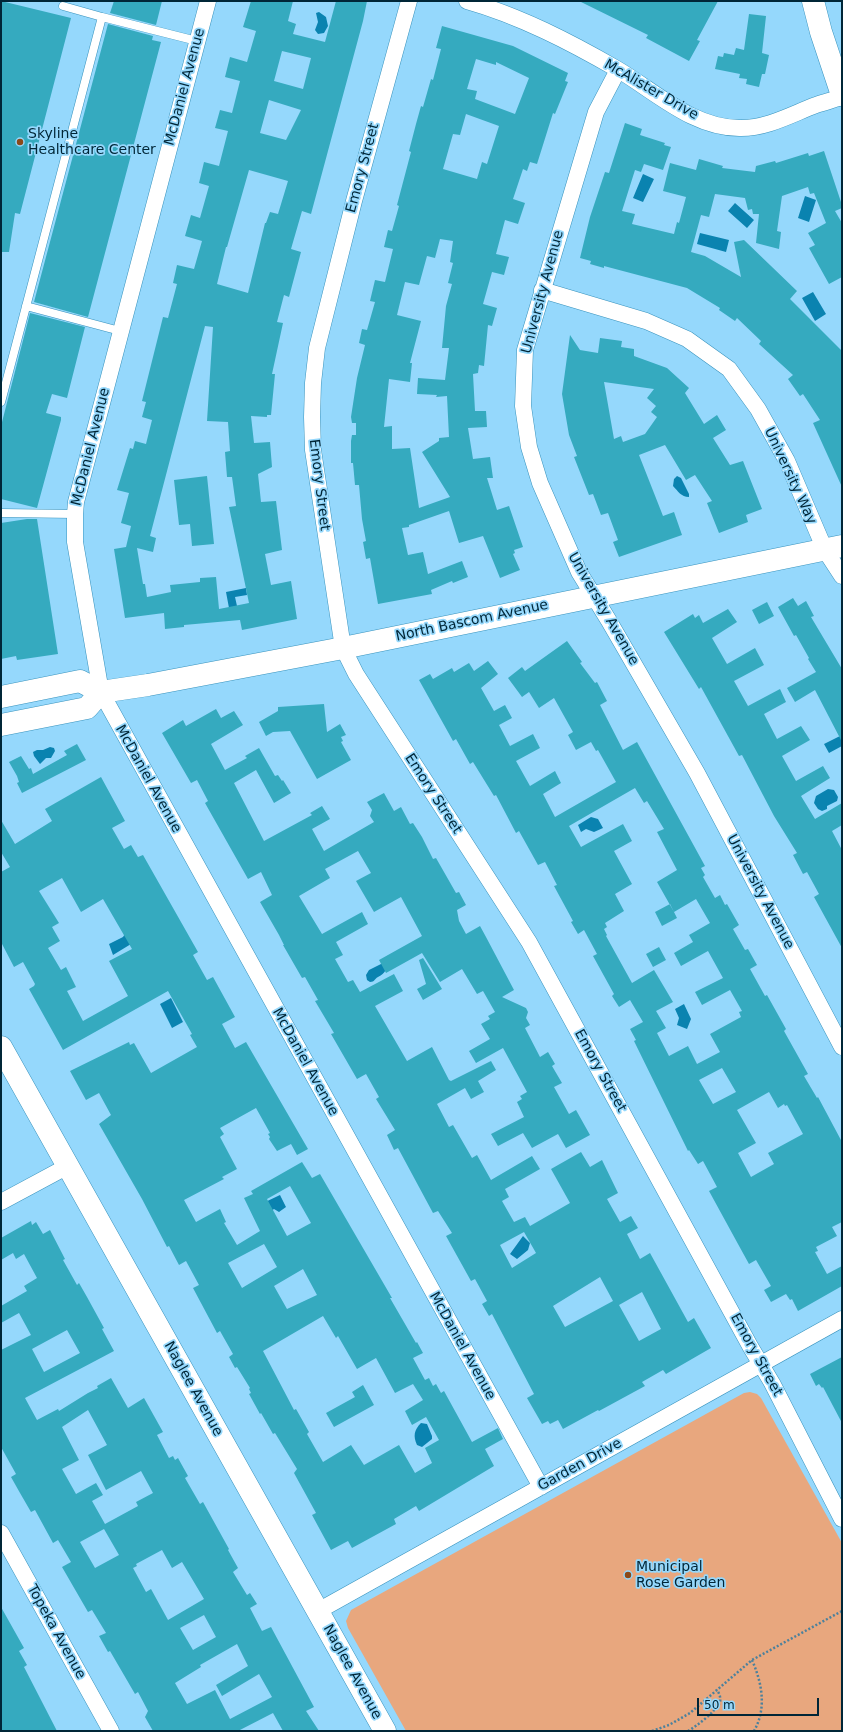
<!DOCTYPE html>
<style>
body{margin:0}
#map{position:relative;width:843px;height:1732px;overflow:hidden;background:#95d8fc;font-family:"DejaVu Sans",sans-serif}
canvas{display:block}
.frame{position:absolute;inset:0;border:2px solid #002637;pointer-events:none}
.scale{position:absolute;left:697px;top:1698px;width:122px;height:18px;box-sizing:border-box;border:2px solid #002637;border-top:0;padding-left:5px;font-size:12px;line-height:14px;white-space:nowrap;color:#002637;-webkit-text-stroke:3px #95d8fc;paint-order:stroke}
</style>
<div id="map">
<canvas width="843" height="1732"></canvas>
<div class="frame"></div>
<div class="scale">50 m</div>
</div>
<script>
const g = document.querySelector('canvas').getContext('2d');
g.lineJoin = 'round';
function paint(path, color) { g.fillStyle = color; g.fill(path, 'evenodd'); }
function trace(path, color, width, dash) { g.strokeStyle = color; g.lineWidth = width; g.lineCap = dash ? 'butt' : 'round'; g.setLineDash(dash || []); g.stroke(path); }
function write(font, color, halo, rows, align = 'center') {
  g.font = font + ' "DejaVu Sans",sans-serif'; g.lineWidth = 3.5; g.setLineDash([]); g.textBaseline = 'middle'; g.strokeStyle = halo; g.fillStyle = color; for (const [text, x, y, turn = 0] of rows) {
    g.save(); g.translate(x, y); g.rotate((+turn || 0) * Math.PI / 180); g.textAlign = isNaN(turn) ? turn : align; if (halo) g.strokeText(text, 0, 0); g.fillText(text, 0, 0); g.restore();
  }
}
const green = new Path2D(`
 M750,1392L757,1394L761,1398L842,1543V1731H406L348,1628L346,1621L351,1610L744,1393Z`);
const water = new Path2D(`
 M319,12L326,17L328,26L324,33L318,34L315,30L318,22L316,13Z
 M643,174L654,179L643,202L633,198Z
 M805,196L816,200L809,222L798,218Z
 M735,203L754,220L747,228L728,211Z
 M700,233L729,240L726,252L697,244Z
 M813,292L826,314L815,321L802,298Z
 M677,476L681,478L689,494V497C681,497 678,491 673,486L674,479Z
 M246,588L247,595L235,597L237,606L229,608L226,592Z
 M842,735V746L829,753L824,744Z
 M50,747L54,748L55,751L51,758H46L40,764L34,756L33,752L37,750H43Z
 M828,789L834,790L838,797L837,801L827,806V809L822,811L818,809L814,803L816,796Z
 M591,817L598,819L603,828L594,832L586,829L581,832L578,825Z
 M126,932L131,944L113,955L109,944L123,937Z
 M387,961C386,970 386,973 378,977C374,979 375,982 370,982L367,980L366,975L369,970Z
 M171,998L183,1022L172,1028L160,1004Z
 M684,1004L691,1019L687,1029L677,1025L679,1018L675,1009Z
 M280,1195L286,1207L279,1212L274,1209L268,1213L259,1205Z
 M523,1236L530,1243L528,1250L517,1259L510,1254Z
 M421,1423L427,1424L432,1436V1439L422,1447L417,1445C413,1436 414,1430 421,1423Z`);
const building = new Path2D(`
 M1,1L71,18L20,214L15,213L9,252H1Z
 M114,1H162L156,25L110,13Z
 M251,1H293L288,21L296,24L293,34L325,42L336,1H367L363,21L311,214L302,211L291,249L301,252L289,297L284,295L277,322L283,323L272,374H275L271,415H267V417L251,416L254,443L270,442L272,467L258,474L261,502L276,501L282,550L265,554L271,585L291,581L297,619L242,630L240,620L184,625V627L165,629L164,613L125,618L114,549L126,547L131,526L121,523L129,493L117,490L130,448L133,449L135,441L146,444L152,420L142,417L146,402L142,401L163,317L168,318L177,284L173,283L177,265L194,269L202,241L185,236L191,215L200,218L209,186L199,183L204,162L219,166L228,131L215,128L220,110L232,113L240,81L225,77L230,57L247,62L256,31L243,27ZM282,51L311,58L303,89L274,81ZM269,100L301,110L286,140L260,133ZM249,170L288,181L278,214L270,212L266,223H265L248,293L217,284L226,247H227ZM205,326L213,327L207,421L228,422L230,451L225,452L227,477H232L236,506L229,507L249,603L219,609L216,577L200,578V582L170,585L171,592L147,597L145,584H143L137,548L153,552L156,538L150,536Z
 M579,1H718L697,40L700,41L689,61L646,38L648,35Z
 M749,14L766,16L762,53L769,55L765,74H762L759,87L746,84L747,79L739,78L740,74L715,69L718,56L723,57L724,53L734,55L736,48L744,50Z
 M108,24L153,36L152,40L161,42L88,317L34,302Z
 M442,26L513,46L568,73L565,81L568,82L555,114L553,113L537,164L530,162L527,171L523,169L513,199L525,203L518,224L505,220L496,254L509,257L504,275L492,272L483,304L497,308L492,326L488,325L484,366L479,365L478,373L473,374L475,411H486L487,427L468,428L473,459L490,457L493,478H487L497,510L509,506L523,547L514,550L515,553L513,554L520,570L500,578L483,536L459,543L449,511L409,525V527L402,528L408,555L423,552L428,574L462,561L468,577L453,583L452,581L431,590L432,594L378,604L370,558L366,559L363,542L366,541L362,519L359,485H355L353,463H351V441L352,435H356V423H352L351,417L357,378L365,345L359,343L362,329L367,330L375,302L370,301L375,280L385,282L393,249L384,247L388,230L392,231L399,206L397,205L411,152L409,151L416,124L421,106L423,107L431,79L433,80L441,49L436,48ZM476,59L496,65V62L529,78L515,114L475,99L477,91L467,89ZM466,114L499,126L487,164L482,162L477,179L443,169L453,134L460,135ZM440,239L453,241L450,262L453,263L448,283L452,284L446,306L442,348H449L445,380L418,378L417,394L437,395L436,397L447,396L449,437L439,438V441L422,452L450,497L419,508L410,448L392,449V426L384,427L389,379L410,382L412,363H410L421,321L397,315L405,282L419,285L427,256L435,258Z
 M625,123L642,129L640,135L665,143L664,145L671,147L663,170L644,164L641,172L635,170L622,211L635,214L632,224L674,234L677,222L679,223L686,197L663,191L670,163L696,170L699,159L723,166L722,168L755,172L756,166L775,161L776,163L808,153L809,156L824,151L842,205V208L835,211L842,223V277L829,284L809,248L815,245L808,233L826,223L814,193L810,194L808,187L782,196L777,231L781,232L779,249L756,243L759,214H753L752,209L748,210L745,198L715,194L709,217L701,215L691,252L705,256L741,277L734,242L744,240L797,291L790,299L842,351V487L813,423L820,420L803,394L800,396L788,379L793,375L759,344L761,341L737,318L735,321L719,310L720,308L687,288L604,266V268L590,264L591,261L580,258L590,217L605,172L609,173Z
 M30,313L85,327L67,398L52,394L46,413L61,417V420L37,508L1,499V426Z
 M570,335L580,350L598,353L600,338L622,341L621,347L634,349V356L667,368L689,388L685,393L704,424L717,415L726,430L713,438L730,465L743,461L762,509L746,515L748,522L719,533L707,503L712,501L695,475L686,480L665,445L639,455L663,516L674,512L682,535L619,557L613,542L618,540L608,513L601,515L593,494L589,495L574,457L577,456L569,435L562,394ZM604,382L654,389L647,398L656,406L651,412L657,417L645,434L623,442L621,436L614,439Z
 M207,476L214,544L192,546L190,524L179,525L174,480Z
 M27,519H37L58,654L17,660L16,656L1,659V523Z
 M793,598L798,606L806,601L814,616L811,617L842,669V742L815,690L795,702L787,688L816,672L808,659L809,658L796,635L794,636L778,607Z
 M767,602L774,616L759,624L752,610Z
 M728,609L737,622L712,638L727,664L755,648L764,665L734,681L748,706L780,689L786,702L764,714L777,739L801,726L810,740L782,756L796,781L823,766L830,778L801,796L815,819L842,803V825L832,831L842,850V948L814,897L819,894L807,872L803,874L793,855L797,853L774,816L742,755L739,756L701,687L699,689L664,632L693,614L695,618L699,615L703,623Z
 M567,641L582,662L580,663L595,683L597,682L607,701L600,705L623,750L637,742L705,866L701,868L705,875L703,877L715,898L720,895L725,905L727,904L739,925L733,929L745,950L748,949L757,965L750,969L765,996L767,995L786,1029L784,1031L808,1074L804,1076L817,1098L818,1097L842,1142V1222L832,1227L837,1236L816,1247L818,1251L815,1252L827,1274L842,1266V1286L798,1311L792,1299L790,1300L786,1294L771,1302L764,1290L771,1286L756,1260L749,1264L738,1244L709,1191L717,1187L703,1161L698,1164L689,1150L688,1151L634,1041L636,1040L630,1029L643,1022L630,1000L619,1007L612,996L614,994L593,956L597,954L584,930L578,934L571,922L573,921L554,886L557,885L545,862L538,865L519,831L516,833L496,795L494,796L473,762L470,764L456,739L453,741L419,680L430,674L433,679L452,668L454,672L469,663L474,671L488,661L498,674L481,688L494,711L505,705L512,718L499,725L510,746L533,734L540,748L516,761L530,786L555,771L561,783L543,794L555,817L616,782L598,750L596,751L591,742L576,750L568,735L573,732L554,698L539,708L529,692L522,697L508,678L522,667L525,671ZM635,788L644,803L647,801L664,829L657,832L677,870L657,882L674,912L696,899L710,923L689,935L693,942L674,953L681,966L708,951L723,978L695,992L702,1005L730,990L742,1011L739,1012L741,1017L710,1034L720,1052L697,1064L688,1046L669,1056L657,1033L666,1028L656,1011L673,1002L654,970L632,983L606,936L607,935L604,929L607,927L605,923L624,911L615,894L632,884L614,851L632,841L623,824L581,847L569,826ZM722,1068L736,1092L713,1104L699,1080ZM769,1092L778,1108L784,1104L785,1106L787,1105L803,1134L768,1153L774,1164L751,1177L738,1153L756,1143L737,1110Z
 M324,704L327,732L340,724L346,735L341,737L343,741L341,742L351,760L317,779L290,731L273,732L266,736L259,722L278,711V707Z
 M216,709L221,718L234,711L243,725L211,744L225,770L247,758L245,756L259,748L275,776L278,775L282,781L283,780L291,793L274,803L256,770L234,783L264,841L312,815L310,813L322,806L330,819L312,829L324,851L374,822L370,816L372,810L367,802L384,793L394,811L401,807L410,824L413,823L422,837L433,859L436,858L456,893L459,892L466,905L457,910L459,921L466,934L480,926L486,937L514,990L502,997L526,1008L528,1012L526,1018L530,1025L525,1028L540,1057L548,1052L555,1064L552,1066L562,1083L554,1087L569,1114L576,1110L590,1135L566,1148L558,1134L532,1148L523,1133L498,1146L491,1134L524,1117L517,1102L522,1099L520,1096L527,1092L503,1048L476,1063L469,1051L490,1039L481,1024L490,1019L488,1016L495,1012L483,991L477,994L462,969L440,982L422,953L386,973L379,960L422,936L401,897L374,912L356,881L371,873L358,851L325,869L330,878L299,896L322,934L362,912L368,924L336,942L343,955L335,959L348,982L353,980L360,992L394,974L403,991L375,1006L407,1061L432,1047L449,1080L451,1081L491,1061L496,1070L478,1081L484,1092L471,1099L465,1088L437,1104L449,1127L453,1125L472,1158L477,1155L491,1180L532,1156L540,1169L505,1189L509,1197L502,1201L514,1222L525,1217L530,1226L570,1203L551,1169L581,1152L590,1167L602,1160L618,1193L607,1199L620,1222L631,1216L638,1228L627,1234L640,1259L650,1253L688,1322L694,1318L711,1348L666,1374L663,1370L642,1382L645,1386L599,1411L598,1410L563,1429L558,1420L550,1424L548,1421L542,1424L527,1398L534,1394L492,1314L489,1316L482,1304L487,1301L475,1279L471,1281L446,1236L452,1233L438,1211L433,1213L398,1148L394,1150L387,1135L395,1130L376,1099L379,1097L366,1074L357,1079L331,1034L334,1033L315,1001L318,1000L305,977L302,978L283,945H284L279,935L260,902L272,895L261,872L248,879L205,803L208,801L197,780L191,783L162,733L183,720L186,726ZM524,1232L536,1253L512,1268L500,1245ZM600,1277L613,1301L565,1327L553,1306ZM642,1292L661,1329L639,1341L619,1305Z
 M77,744L86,760L22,793L17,783L19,782L17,776L9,762L21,756L29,769L31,768L33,774L67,755L64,751Z
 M101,777L125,821L112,828L124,849L131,845L138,857L143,855L198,952L193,955L207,980L213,977L235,1017L222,1024L235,1048L246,1042L308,1149L297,1155L291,1144L277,1151L269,1139L270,1137L268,1134L270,1133L256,1108L220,1128L224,1134L220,1137L237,1169L222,1177L224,1179L184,1200L196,1222L220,1209L226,1222L224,1223L237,1245L260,1231L244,1198L253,1194L251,1191L302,1162L312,1178L320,1174L392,1298H390L416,1343L417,1342L423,1353L413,1358L425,1380L429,1378L433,1386L436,1384L441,1393L444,1391L472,1442L498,1428L503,1439L485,1449L494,1466L419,1511L416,1506L394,1519L396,1524L352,1548L348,1541L331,1550L312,1515L316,1513L294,1473L297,1469L275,1433L273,1434L261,1413L260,1414L249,1394L251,1393L249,1389L250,1388L237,1367L235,1368L229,1357L233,1354L220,1331L217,1333L193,1288L199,1285L186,1261L179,1265L169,1246L167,1247L142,1199L99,1124L111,1115L99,1093L86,1100L70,1071L129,1042L130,1045L134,1043L151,1073L197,1047L190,1035L192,1034L168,991L63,1050L29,989L34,986L35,984L23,962L14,967L1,942V872L10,867L1,852V820L15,844L52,821L45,809ZM62,878L81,912L103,899L132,949L109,961L128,996L83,1021L67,991L76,987L66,967L61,970L48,948L60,941L52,927L59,923L39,891ZM290,1186L311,1223L287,1236L267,1199ZM264,1244L277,1267L242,1288L228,1263ZM303,1269L317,1295L287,1309L274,1286ZM323,1316L336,1338L338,1336L357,1369L376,1358L395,1393L413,1384L423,1400L405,1411L412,1425L426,1417L439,1440L425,1448L432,1463L415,1473L399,1445L364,1465L351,1445L323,1462L307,1434L309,1432L296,1409L294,1410L263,1351Z
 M670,904L677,918L662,926L655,912Z
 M659,947L666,960L653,967L646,954Z
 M423,958L442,989L423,1000L417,989L426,984L419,960Z
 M31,1221L32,1225L36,1222L43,1234L50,1230L65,1259L63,1260L77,1285L79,1283L87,1297L104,1328L102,1329L114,1351L25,1398L37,1420L58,1409L59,1411L88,1393L98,1388L97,1386L111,1378L128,1408L144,1398L163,1432L157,1435L169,1458L173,1456L175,1460L178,1458L188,1476L185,1478L200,1504L203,1502L229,1549L228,1550L238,1568L233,1572L247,1595L250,1593L257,1604L250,1608L262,1631L271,1627L314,1707L306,1711L319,1731H283L273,1713L238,1731H153L145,1717L148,1711L138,1692L135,1694L110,1651L108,1652L99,1636L106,1633L92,1610L88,1612L62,1567L71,1562L58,1540L53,1543L35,1510L31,1512L20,1493L11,1477L16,1474L1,1447V1350L31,1335L19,1313L1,1323V1306L27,1291L24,1286L37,1278L24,1254L16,1259L13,1253L1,1260V1238ZM67,1330L80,1353L44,1372L32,1349ZM88,1410L107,1445L88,1455L106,1490L141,1471L153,1493L136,1502L138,1506L105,1524L92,1501L103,1495L96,1483L76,1494L62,1469L79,1460L62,1427ZM104,1529L119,1555L95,1568L80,1542ZM162,1550L172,1568L182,1562L204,1599L168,1620L151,1589L146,1592L133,1568L137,1566L136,1564ZM204,1615L216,1637L193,1650L180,1628ZM237,1644L248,1666L216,1685L222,1696L259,1674L272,1697L230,1719L215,1690L187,1704L175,1683L201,1667L200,1665Z
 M842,1357V1423L823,1387L822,1388L819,1384L816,1386L810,1374Z
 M363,1385L374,1405L334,1427L326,1413L355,1397L352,1392Z
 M1,1607L24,1648L19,1651L27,1665L24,1667L57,1731H1Z`);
const path = new Path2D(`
 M752,1660C762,1683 767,1708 754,1731
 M652,1731L669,1725L690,1713L752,1660L842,1611
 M688,1731C697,1726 716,1711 720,1702C721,1697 719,1693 717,1690`);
const service = new Path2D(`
 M102,17L197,41
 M26,306L120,331
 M1,402L102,17L63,6
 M1,513L75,514`);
const minor = new Path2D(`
 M208,1L76,502L75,514V542L101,692L541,1487
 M409,1L354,201L317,348L313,383L312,417L313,450L343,648L356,674L529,942L750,1346L772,1383L842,1519
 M467,1C520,16 570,42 617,69C656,92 694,129 741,128C768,128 792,114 816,105C825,102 833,100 842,97
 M618,70L596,112L525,350L523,406L529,447L540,483L579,572L609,621L697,773L842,1047
 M542,290L646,321L687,339L729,369L758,409L787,461L825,550L842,576
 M1,1202L68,1166
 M1,1533L111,1731
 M318,1611L842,1319`);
const secondary = new Path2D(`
 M813,1L821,32L842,95
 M1,1047L385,1731`);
const primary = new Path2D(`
 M1,697L80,681L101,692L148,685L343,648L842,546
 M1,725L87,708L101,692`);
const markers = [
 [20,142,4,"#8b4919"],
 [628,1575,4,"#8b4919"]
];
const streetNames = [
 ["McDaniel Avenue",185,87,-75],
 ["McAlister Drive",651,90,30],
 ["Emory Street",363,168,-75],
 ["University Avenue",543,292,-75],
 ["McDaniel Avenue",91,447,-76],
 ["University Way",790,476,65],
 ["Emory Street",319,485,83],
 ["University Avenue",603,609,60],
 ["North Bascom Avenue",472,621,-12],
 ["McDaniel Avenue",148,779,61],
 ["Emory Street",433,794,57],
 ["University Avenue",760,892,62],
 ["McDaniel Avenue",305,1062,61],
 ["Emory Street",600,1071,61],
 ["McDaniel Avenue",462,1346,61],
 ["Emory Street",756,1355,61],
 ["Naglee Avenue",193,1389,61],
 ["Garden Drive",580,1465,-29],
 ["Topeka Avenue",56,1632,61],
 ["Naglee Avenue",352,1672,61]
];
const poiNames = [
 ["Skyline",28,134],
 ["Healthcare Center",28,150],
 ["Municipal",636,1567],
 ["Rose Garden",636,1583]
];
paint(green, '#e8a77e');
paint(water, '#0a83b0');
paint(building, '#35aabf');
trace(service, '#3993bd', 9);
trace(minor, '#3993bd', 17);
trace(secondary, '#3993bd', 23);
trace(primary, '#3993bd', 23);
trace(path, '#4c819c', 2.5, [2, 2]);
trace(service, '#fff', 8);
trace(minor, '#fff', 16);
trace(secondary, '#fff', 22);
trace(primary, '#fff', 22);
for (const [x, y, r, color] of markers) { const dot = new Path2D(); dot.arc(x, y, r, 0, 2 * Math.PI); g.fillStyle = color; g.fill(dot); trace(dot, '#95d8fc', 1.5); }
write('14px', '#002637', '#95d8fc', streetNames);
write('14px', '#002637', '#95d8fc', poiNames, 'left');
</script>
